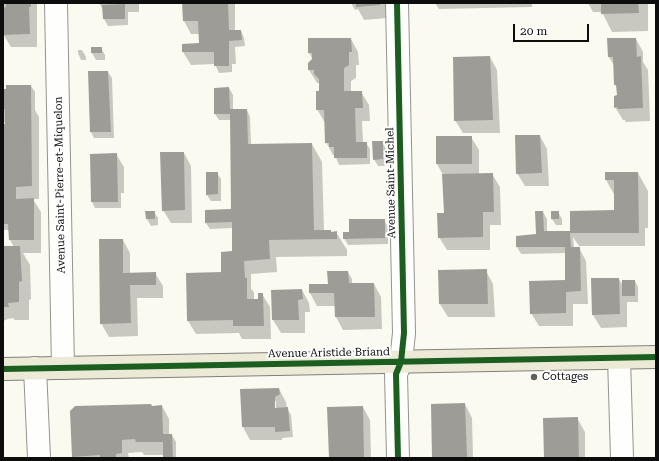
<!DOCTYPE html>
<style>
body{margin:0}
#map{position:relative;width:659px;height:461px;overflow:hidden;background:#fbfaf0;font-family:"Roboto Serif",serif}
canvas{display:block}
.frame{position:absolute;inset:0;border:4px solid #0d0d0d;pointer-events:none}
.scale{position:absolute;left:513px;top:24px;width:76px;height:18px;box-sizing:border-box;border:2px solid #0d0d0d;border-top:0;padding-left:5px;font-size:12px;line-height:14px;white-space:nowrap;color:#0d0d0d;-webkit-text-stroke:3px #fff;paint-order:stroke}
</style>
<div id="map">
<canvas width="659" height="461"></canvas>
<div class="frame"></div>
<div class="scale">20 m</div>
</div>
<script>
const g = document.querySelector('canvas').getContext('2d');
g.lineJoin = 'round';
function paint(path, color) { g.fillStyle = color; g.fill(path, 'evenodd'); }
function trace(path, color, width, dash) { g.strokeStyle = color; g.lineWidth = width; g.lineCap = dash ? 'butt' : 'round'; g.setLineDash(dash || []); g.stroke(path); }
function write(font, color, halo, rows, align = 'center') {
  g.font = font + ' "Roboto Serif",serif'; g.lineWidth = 4; g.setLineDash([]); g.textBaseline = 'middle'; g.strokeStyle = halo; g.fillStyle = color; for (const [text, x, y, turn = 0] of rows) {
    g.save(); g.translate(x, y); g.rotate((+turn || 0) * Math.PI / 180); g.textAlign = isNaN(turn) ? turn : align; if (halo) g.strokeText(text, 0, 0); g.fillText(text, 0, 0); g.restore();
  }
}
const shadow = new Path2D(`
 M3,3H37V47H11L3,34Z
 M99,3H139V12H128V25L108,26L104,19V11Z
 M196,3H235V31H241L244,38L245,46L235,47L236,64H232V72L219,73L215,64L191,65L183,52L200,44L199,34H191L184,21Z
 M351,3H387V18L364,20L358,9L355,10Z
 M435,3H532V7L439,9Z
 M588,3H648V31L612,32L602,12H593Z
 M351,39L358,52L359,65H356V78L351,81V92H361L369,105L370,121H362L363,143H366L370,149V164L339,165L335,155H333L326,142L325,123L317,109L320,92V83H317L309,70L313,60L309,53Z
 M636,39L643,52V62L648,70L650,121L626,122L625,120H623L615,107L618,95L617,88L615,84V67L609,57Z
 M101,48L105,55V60H96L92,53Z
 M78,50H82L86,57V60H81L78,53Z
 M490,57L497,70L500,133H463L455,120Z
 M108,72L112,78L114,138H94L91,132Z
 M31,86L35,92V110L39,117V199H33L41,212V253H23L30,265L31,299L29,300V320H15L13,318L8,319L3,321V247H14L10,240V233L8,230H3V125H6V122L3,123V90Z
 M229,88L233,95V110H247L250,117L251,145L312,144L322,162L324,231L331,233L336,232L347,250V256L276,257L277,272L251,274V289L254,292V300H259L262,294L270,307L271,339H242L239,333L196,334L188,321L222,273L233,252V228L210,229L206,223L233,213L231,120H219L215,114Z
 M540,136L547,149L549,186H525L517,173Z
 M437,137H471L479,150V174H492L500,187L501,225H490V250H447L439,237L445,214L443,175L437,164Z
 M382,142L386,149V166H378L374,159Z
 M184,153L191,166L192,223H171L163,210Z
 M116,154L124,167V193H121V208H95L92,202Z
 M217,173L221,179V201H211L207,195Z
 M606,173H638L648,191V228H645V246H579L573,237L574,248H579L586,261L588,304H573V326H539L531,313L566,281V253L521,254L517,247V237L537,235L543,212L547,219V232H571L616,211L615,196L606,180Z
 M146,212H154L158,218V225L151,226L147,219Z
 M558,212L562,219V225H556L552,219Z
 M384,220L388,227V244L348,245L344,238L350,233Z
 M123,240L130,253V274L155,273L163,286V298H137L138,336L109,337L101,323Z
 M486,271L493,284L495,317H448L440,304Z
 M348,272L352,279V284H374L381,297L382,329L343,330L336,317L335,306H317L310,293L330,285Z
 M592,279H619L623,286L635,281L638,287V302H627V327L601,328L593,315Z
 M302,290L309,303L310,312H305V333H281L273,320Z
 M279,389L286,402L287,408L291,415L293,437L282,438V440H250L243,427ZM274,401H276V409H274Z
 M465,404L472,418L473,458H433Z
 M162,406L169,419V435H172L176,442V458H164V455H144L142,452L128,453L129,458H74L71,412Z
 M363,407L370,420L371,458H330Z
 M577,418L585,432V458H545Z`);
const building = new Path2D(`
 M6,3H31V7H29L30,34L3,35V8L6,7Z
 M182,3H228L229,30H241L242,40L229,41V66H214V52H182V44L199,43L198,21H183Z
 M356,3H380V5L356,7Z
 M601,3H638L639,13L601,14Z
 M125,4V19H103L102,5Z
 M308,38H351L352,52H349V65L344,68V91H362L363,108H355L356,142H367V158H334V147H329V143H325L324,110H316V91H319V79L314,74V70H308V63L312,59V53H308Z
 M607,38H636L637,57L641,56L643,108L618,109L617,107L614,108V96L617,95L616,85H614L613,57H608Z
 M91,47H102V53H91Z
 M490,56L493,120L454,121L453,57Z
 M88,71H108L111,132H90Z
 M6,85H31L32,186L16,187V199L34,198V240H9L8,224H3V124H5V109H3V89H6Z
 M229,87L230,109H247L248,144L312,143L314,230H331V232L337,231V239L269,240L270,259L244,261L245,278H247V299H258V293H263L264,326H233V320L187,321L186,273L221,272V252L232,251V222L205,223V210L231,209L230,114H214V88Z
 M515,135H540L542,173L516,174Z
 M436,136H472V164H436Z
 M372,141H383V159L373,160Z
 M160,152H184L185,210L162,211Z
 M117,153L118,202H91L90,154Z
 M206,172H218V194L206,195Z
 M605,172H638L639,233H570L571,247H580L581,291L566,292V313L530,314L529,281L565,280V247H516V236L536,234L535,211H543L544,231H570V211L614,210V180H605Z
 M493,173L494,212H483V237L438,238L437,213H444L442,174Z
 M145,211H155V219H146Z
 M551,211H559V219H551Z
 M349,219H385V238L343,239V232H349Z
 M99,239H123V273L156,272V285H130L131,323L100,324Z
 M3,246H20L22,281L19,282V302L8,303L9,307H3Z
 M487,269L488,304H439L438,270Z
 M327,271H348L349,283H374L375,317H335L334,293H309V284H328Z
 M591,278H619L620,314L592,315Z
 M622,280H635V296H622Z
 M302,289L303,299L298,300L299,320H272L271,290Z
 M279,388L280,394L275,397V408L288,407L290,431L275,432V427H242L240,389Z
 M465,403L467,458H432L431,404Z
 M151,404L152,406L162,405L163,434H172L173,458H163V442H136L135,439L122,440V453L116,454V458H100V455L72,457L70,411L75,406Z
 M363,406L364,458H329L327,407Z
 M578,417L579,458H544L543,418Z`);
const minor = new Path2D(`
 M56,3L63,368
 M397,3L404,333L401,362L396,374L398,458
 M619,358L622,458
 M35,368L39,458`);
const major = new Path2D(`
 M3,369L656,357`);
const cycleway = new Path2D(`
 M397,3L404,333L401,362L396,374L398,458
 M3,369L656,357`);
const markers = [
 [534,377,4,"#60605c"]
];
const streetNames = [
 ["Avenue Saint-Michel",391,183,-91],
 ["Avenue Saint-Pierre-et-Miquelon",60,185,-91],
 ["Avenue Aristide Briand",329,353,-1]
];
const poiNames = [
 ["Cottages",542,377]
];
paint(shadow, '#0003');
paint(building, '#9e9c96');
trace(minor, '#94948f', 24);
trace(major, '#81817c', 24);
trace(minor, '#fefefd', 22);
trace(major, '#ede9d7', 22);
trace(cycleway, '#1b5e20', 6);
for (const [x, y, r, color] of markers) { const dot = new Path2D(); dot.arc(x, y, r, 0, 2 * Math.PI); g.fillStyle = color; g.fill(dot); trace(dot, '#fff', 1.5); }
write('11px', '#0d0d0d', '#fff', streetNames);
write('11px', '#0d0d0d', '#fff', poiNames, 'left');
</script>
